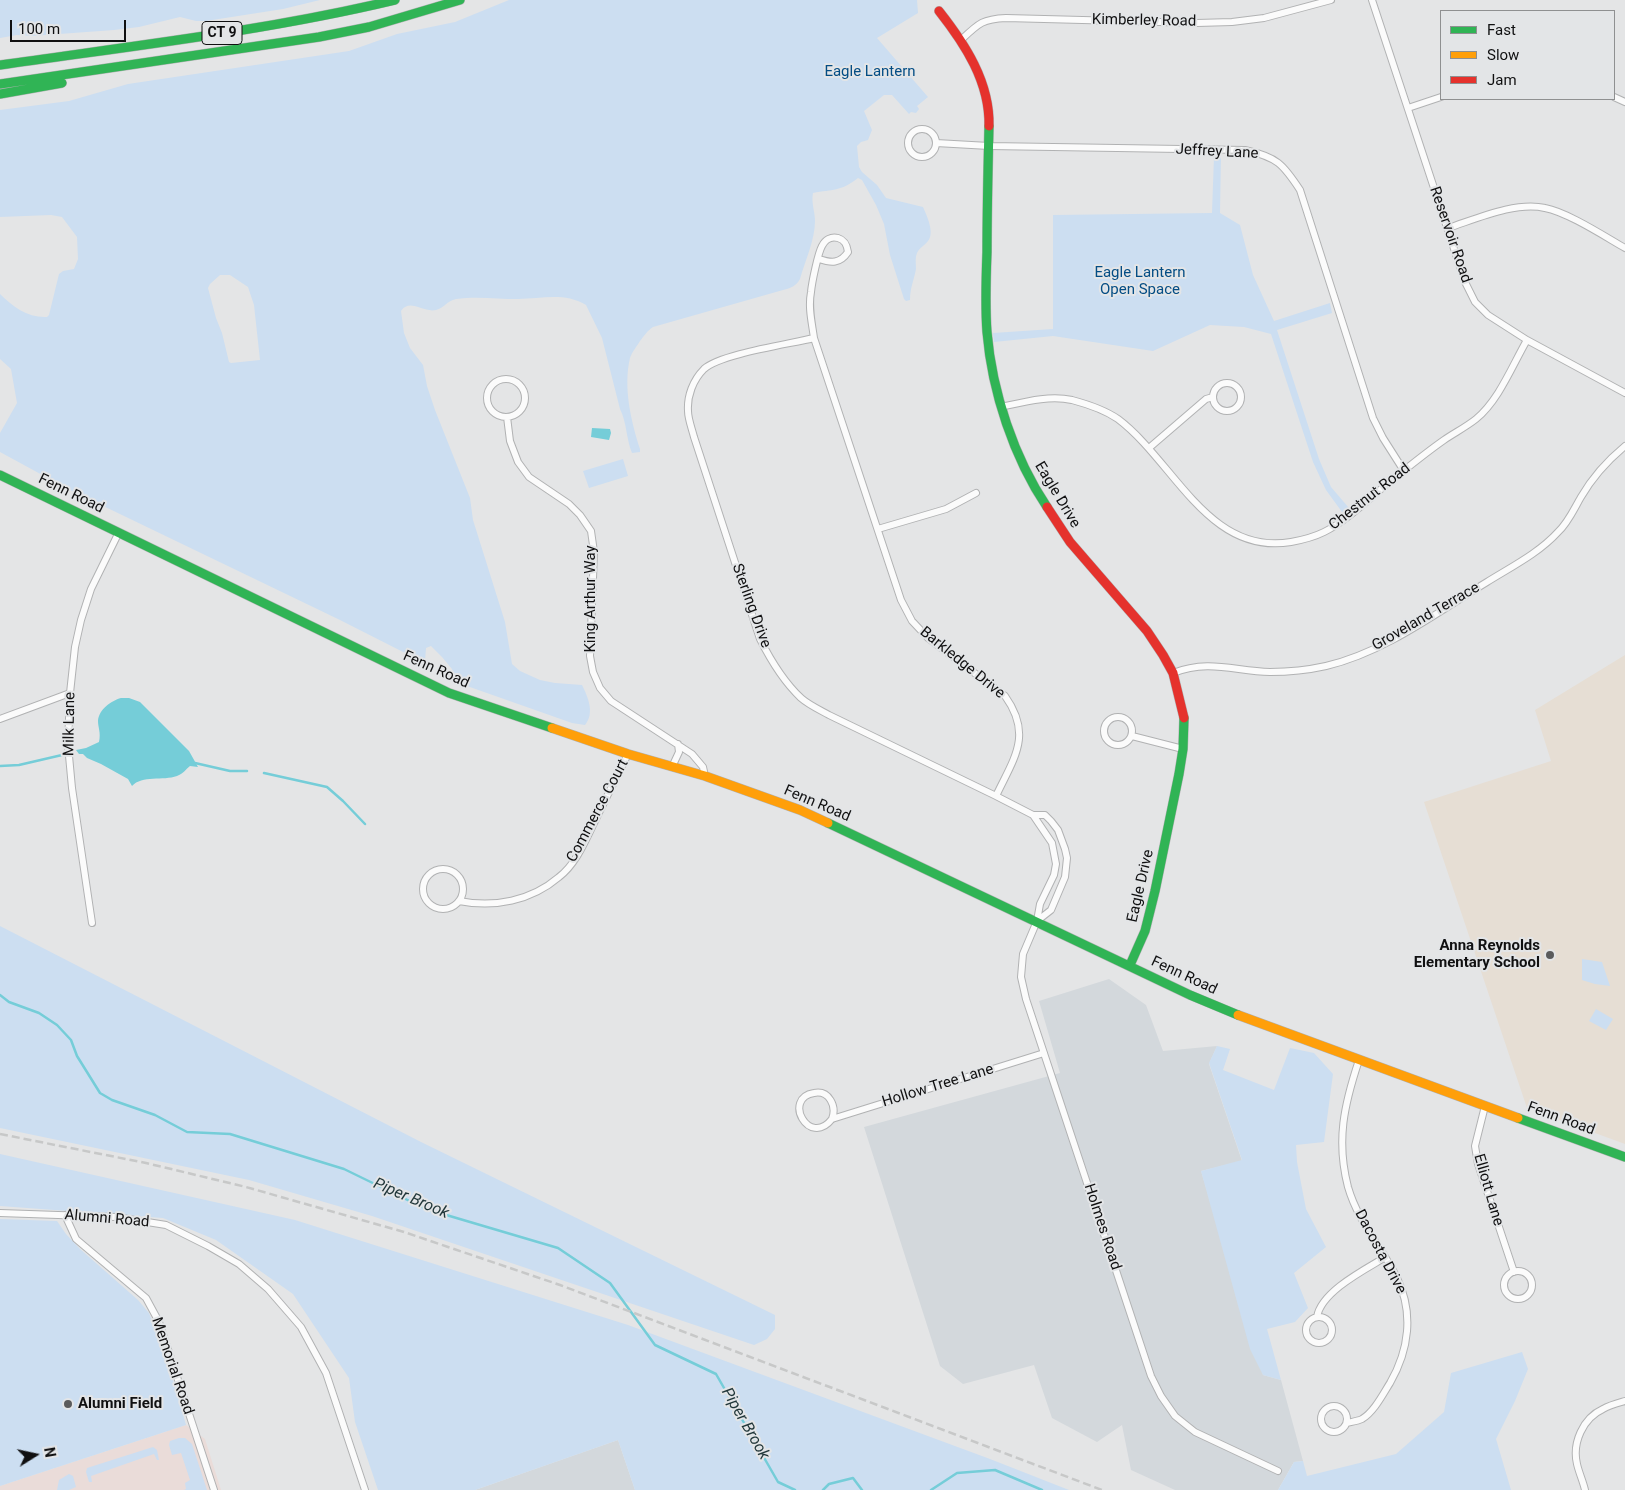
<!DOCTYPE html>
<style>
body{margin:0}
#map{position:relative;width:1625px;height:1490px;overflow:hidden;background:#e4e5e6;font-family:Roboto,sans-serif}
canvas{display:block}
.legend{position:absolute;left:1440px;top:10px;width:175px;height:90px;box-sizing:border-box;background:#e3e5e7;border:1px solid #8f9091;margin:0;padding:6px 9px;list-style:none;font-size:15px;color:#101011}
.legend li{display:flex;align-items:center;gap:10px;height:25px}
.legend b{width:25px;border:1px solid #8f9091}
.north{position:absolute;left:10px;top:1430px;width:50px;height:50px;-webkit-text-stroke:4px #e3e5e7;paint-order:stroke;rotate:80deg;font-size:14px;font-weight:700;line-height:20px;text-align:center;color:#101011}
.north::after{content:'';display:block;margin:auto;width:18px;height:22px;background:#101011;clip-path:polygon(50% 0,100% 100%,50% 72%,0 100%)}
.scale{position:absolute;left:10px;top:20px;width:116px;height:22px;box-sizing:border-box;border:2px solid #101011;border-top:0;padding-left:6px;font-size:15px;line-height:18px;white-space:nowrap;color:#101011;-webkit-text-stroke:4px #e3e5e7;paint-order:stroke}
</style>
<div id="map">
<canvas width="1625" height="1490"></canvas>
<ul class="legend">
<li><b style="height:6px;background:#30b455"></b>Fast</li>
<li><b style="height:6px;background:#ff9f0a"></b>Slow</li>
<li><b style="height:6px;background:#e5322d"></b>Jam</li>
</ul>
<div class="north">N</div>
<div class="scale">100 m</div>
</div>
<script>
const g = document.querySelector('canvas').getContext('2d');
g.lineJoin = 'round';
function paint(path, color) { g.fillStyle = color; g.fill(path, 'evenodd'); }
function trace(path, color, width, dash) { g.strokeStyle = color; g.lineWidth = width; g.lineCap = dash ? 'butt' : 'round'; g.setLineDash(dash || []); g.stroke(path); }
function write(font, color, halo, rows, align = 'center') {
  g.font = font + ' Roboto,sans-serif'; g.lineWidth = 4; g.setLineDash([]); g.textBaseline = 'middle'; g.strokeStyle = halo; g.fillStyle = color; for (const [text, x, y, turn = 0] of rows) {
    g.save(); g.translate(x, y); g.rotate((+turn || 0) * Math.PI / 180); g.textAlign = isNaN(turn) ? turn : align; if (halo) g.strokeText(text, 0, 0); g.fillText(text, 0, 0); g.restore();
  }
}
const built = new Path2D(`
 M1109,979L1146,1005L1163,1051L1217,1046L1209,1064L1242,1161L1201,1171L1263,1375L1281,1380L1303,1461L1294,1462L1278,1490H1175L1131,1470L1122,1425L1097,1442L1052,1418L1034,1365L963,1384L940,1366L864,1127L1060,1073L1039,1001Z
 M618,1440L635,1490H475Z`);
const education = new Path2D(`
 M1625,655V1144L1527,1108L1424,802L1551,761L1535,710Z`);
const medical = new Path2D(`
 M186,1425L205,1439L221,1490H0V1486Z`);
const green = new Path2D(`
 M0,0H320L283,9L206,21H196L180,17L139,27L114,30L32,36L17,35L0,38Z
 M509,0H917L918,13L877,38L928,97L917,106L919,109L916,113L911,112L909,114L892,95H884L864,111L872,130L868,140L861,142L857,146L859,167L862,172L877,185L886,198L923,207C927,216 935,233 928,241C924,246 920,247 917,253C915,258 916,263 916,269C914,280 910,288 910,300L906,301L904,299L890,255L884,224L876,205L862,180L858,178C840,192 833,189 813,193C811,203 815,211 815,221C815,240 805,261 800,279C796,286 791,288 783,290L653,327C647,331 644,336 640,341C637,346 632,352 630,358C623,387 631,421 640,449V452L632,453C626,438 627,423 620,409L602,338L586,305C564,292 542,299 518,299C498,299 476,296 456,299C447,301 444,308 436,310C423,313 410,298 401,311L404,333L410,348L423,365L427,386L435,410L470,498L473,520L505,622L512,664L520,671L540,680L555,683L582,685C588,697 595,713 585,725L572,723L467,686L455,679L452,669L442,657L431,646L426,648L425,661L411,656L340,620L68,489L0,452V433L17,403L11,369L0,359V294C13,307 28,318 47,317L49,315L59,274L63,271L74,269L78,259L77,237L62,217L51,215L0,217V110L69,101L128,84L349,51L397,34L455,22ZM220,275H230L248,287L254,305L260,360L231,363L229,362L222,333L216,318L208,288L210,284Z
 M1221,155L1220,213L1240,225L1253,275L1274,321L1330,303L1332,313L1277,330L1319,459L1331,487L1349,508L1342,512L1326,490L1313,462L1271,334L1244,327L1210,325L1153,351L1053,336L994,342L993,333L1053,329V215L1212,213L1214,156Z
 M623,459L628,476L589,488L583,471Z
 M0,926L421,1142L775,1315V1329L767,1339L754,1345L372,1216L249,1180L0,1128Z
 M1582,959L1602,962L1610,986L1595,984L1582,980Z
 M1596,1009L1613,1019L1606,1030L1589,1021Z
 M1217,1046L1230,1049L1223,1070L1274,1090L1290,1048L1314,1053L1333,1074L1324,1142L1296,1145L1297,1162L1306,1209L1326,1247L1294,1273L1308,1308L1295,1322L1267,1329L1281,1380L1263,1375L1250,1349L1201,1171L1242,1160L1209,1063Z
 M0,1154L295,1220L628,1325L990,1459L1069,1490H635L618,1440L475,1490H378L355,1422L349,1378L293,1294L216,1240L163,1218L0,1206Z
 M0,1219L57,1221L66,1234L80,1249L138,1300L149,1313L171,1373L186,1425L0,1486Z
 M1522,1352L1528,1369L1515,1401L1496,1439L1511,1490H1278L1294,1462L1303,1461L1307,1476L1396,1454L1444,1412L1451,1373Z
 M179,1438H185L192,1444L207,1490H184L186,1489L185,1483L190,1480L181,1453L172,1455L169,1445L170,1441Z
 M153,1447L157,1450L159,1460H157L154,1454L91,1476L92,1482H89L86,1472L87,1468Z
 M69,1474L73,1476L76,1487L69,1490H57L59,1480Z`);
const water = new Path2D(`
 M592,428L610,429L611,433L609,440L591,437Z
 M121,698H129L140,702L189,751L198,767L190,766C186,769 183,774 177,776C163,781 142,775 132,786L128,779L101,764L87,758L83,754H79L76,750L86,748L99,742C101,732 98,728 98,721C99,709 111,701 121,698Z`);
const stream = new Path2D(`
 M195,763L230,771H247
 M0,766L19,765L62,755
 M264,773L327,787L343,801L365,824
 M0,995L9,1002L39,1013L57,1025L71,1040L77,1056L100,1093L112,1100L155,1115L187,1132L230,1134L344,1169L426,1209L558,1248L610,1283L655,1345L716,1374L778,1482L795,1490
 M823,1490L829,1484L853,1478L862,1490
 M931,1490L957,1473L995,1470L1042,1490`);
const street = new Path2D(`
 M1372,0L1465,282L1475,302L1488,315L1527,340L1625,393
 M962,39C979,23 983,19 1006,18L1197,23L1232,22L1264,18L1331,0
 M1614,97L1625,102
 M1408,108L1441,97
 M908 143a14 14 0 1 1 28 0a14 14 0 1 1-28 0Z
 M936,143L989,146L1245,150C1277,157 1283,164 1300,190L1373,418L1383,438L1404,471
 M1448,228C1476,219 1516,201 1545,208C1567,212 1604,236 1625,248
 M819,259C831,263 840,264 848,252C847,245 845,240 838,238C831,236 825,240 822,246C818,253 812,282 811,292C808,308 812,323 814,338L901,600L912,621L928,638L1005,696C1033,735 1014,758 996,796
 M814,338C790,344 720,354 704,369C693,380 687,396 688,411C688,419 692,429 694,437L760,639C771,661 783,681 801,698C809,705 820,710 829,715L996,796L1033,815H1045L1051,821L1058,830L1065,849L1067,858L1065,877L1051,910L1037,921
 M487 398a19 19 0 1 1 38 0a19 19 0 1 1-38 0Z
 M1213 397a14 14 0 1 1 28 0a14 14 0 1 1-28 0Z
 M1001,407C1024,402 1049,395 1072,400C1087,404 1105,410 1118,419C1174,461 1208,556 1291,542C1302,540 1314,537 1324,532C1345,522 1369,499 1387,484C1406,469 1424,454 1444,440C1454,433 1466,427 1476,419C1499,400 1512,366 1527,340
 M507,417L510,441L518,462L529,477L569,504L580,515L591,531L594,552L590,656L593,672L600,688L611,701L692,754L703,767L705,776
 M1149,448L1206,399L1213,397
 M878,529L946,509L976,493
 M1173,673C1209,659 1234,671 1270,672C1289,672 1308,670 1326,666C1385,652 1436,613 1487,582C1511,567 1539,553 1558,532C1568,523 1574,509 1581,497C1592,478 1608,460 1625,446
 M1104 731a14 14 0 1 1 28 0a14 14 0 1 1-28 0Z
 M0,719L70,693
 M1132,736L1183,749
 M672,767L679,752L678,744
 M1033,815L1052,843L1056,864L1054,875L1040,904L1037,921L1023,954L1021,977L1026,999L1151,1376L1161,1396L1175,1416L1195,1432L1278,1471
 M423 889a20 20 0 1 1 40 0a20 20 0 1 1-40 0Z
 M459,901C494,908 531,901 559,877C577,863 586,839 596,819C606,798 617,776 628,754
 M92,923L72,788L68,745L70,693L75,647L81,620L91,589L119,532
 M1485,1106L1475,1146L1478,1164L1514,1272
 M832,1119C837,1106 829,1090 814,1093C782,1098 809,1148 832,1119L1044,1053
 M0,1213L116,1217L166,1225L208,1246L239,1264L268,1289L301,1327L326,1373L365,1490
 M65,1215L76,1239L146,1298L159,1322L214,1490
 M1504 1285a14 14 0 1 1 28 0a14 14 0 1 1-28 0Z
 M1317,1317C1321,1292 1364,1270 1384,1258
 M1306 1330a13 13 0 1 1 26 0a13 13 0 1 1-26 0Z
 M1321 1419a13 13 0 1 1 26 0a13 13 0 1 1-26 0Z
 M1347,1423C1351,1422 1358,1421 1362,1419C1374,1412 1383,1394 1390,1383C1409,1350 1414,1313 1397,1278C1382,1247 1358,1222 1348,1187C1336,1141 1344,1105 1359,1060
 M1585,1490C1583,1481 1579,1473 1577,1464C1572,1443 1583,1418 1603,1409C1610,1405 1618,1403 1625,1401`);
const fast = new Path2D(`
 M0,65C132,46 265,31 395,0
 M0,84L319,37L369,27L460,0
 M0,94L62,83
 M989,126C988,168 987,210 987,252C986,278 985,306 987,332C992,392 1014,458 1047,507
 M0,475L449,693L552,728
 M828,823L1190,995L1238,1015
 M1130,965L1145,931L1155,891L1179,774L1183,749L1184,718
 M1518,1118L1625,1157`);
const slow = new Path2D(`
 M552,728L628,754L705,776L800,810L828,823
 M1238,1015L1518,1118`);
const jam = new Path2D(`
 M939,11C965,44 990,82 989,126
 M1047,507L1070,542L1147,631L1163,655L1173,673L1184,718`);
const rail = new Path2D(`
 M0,1134L146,1163L246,1187L404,1232L560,1285L1102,1490`);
const markers = [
 [1550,955,5,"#5a5b5c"],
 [68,1404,5,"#5a5b5c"]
];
const shields = [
 [222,33,40]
];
const shieldNames = [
 ["CT 9",222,33]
];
const streetNames = [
 ["Kimberley Road",1144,21,1],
 ["Jeffrey Lane",1217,152,3],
 ["Reservoir Road",1450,235,71],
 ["Fenn Road",71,494,26],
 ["Eagle Drive",1057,495,59],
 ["Chestnut Road",1370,497,-38],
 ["King Arthur Way",591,599,-90],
 ["Sterling Drive",751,606,70],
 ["Groveland Terrace",1426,617,-30],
 ["Barkledge Drive",962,663,39],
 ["Fenn Road",436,670,24],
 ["Milk Lane",70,724,-89],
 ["Fenn Road",817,804,23],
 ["Commerce Court",598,811,-62],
 ["Eagle Drive",1141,886,-77],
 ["Fenn Road",1184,976,25],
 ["Hollow Tree Lane",938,1086,-17],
 ["Fenn Road",1561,1119,20],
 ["Elliott Lane",1488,1190,74],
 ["Alumni Road",107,1219,5],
 ["Holmes Road",1102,1227,72],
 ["Dacosta Drive",1380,1252,62],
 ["Memorial Road",172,1366,71]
];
const parkNames = [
 ["Eagle Lantern",870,72],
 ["Eagle Lantern",1140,273],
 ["Open Space",1140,290]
];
const poiNames = [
 ["Anna Reynolds",1540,946],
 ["Elementary School",1540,963],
 ["Alumni Field",78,1404,"left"]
];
const waterNames = [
 ["Piper Brook",411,1199,23],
 ["Piper Brook",745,1424,60]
];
paint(built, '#d3d8dc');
paint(education, '#e6ded4');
paint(medical, '#eadcd9');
paint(green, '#ccdef1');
paint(water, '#75cdd8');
trace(stream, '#75cdd8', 2.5);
trace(street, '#b1b2b3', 8);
trace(fast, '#b1b2b3', 10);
trace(slow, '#b1b2b3', 10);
trace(jam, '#b1b2b3', 10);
trace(street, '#fbfbfb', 6);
trace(fast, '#30b455', 9);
trace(slow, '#ff9f0a', 9);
trace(jam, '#e5322d', 9);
trace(rail, '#c7c8c8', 2.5, [8, 4]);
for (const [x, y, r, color] of markers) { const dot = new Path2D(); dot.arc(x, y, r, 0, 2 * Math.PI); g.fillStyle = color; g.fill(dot); trace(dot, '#e3e5e7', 2); }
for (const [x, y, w] of shields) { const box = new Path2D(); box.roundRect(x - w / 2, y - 11.5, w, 23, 4); g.fillStyle = '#e3e5e7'; g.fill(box); trace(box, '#101011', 1); }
write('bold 14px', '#101011', null, shieldNames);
write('15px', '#101011', '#e3e5e7', streetNames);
write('15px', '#044d84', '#e3e5e7', parkNames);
write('bold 15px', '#101011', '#e3e5e7', poiNames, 'right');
write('italic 16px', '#1f3538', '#e3e5e7', waterNames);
</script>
